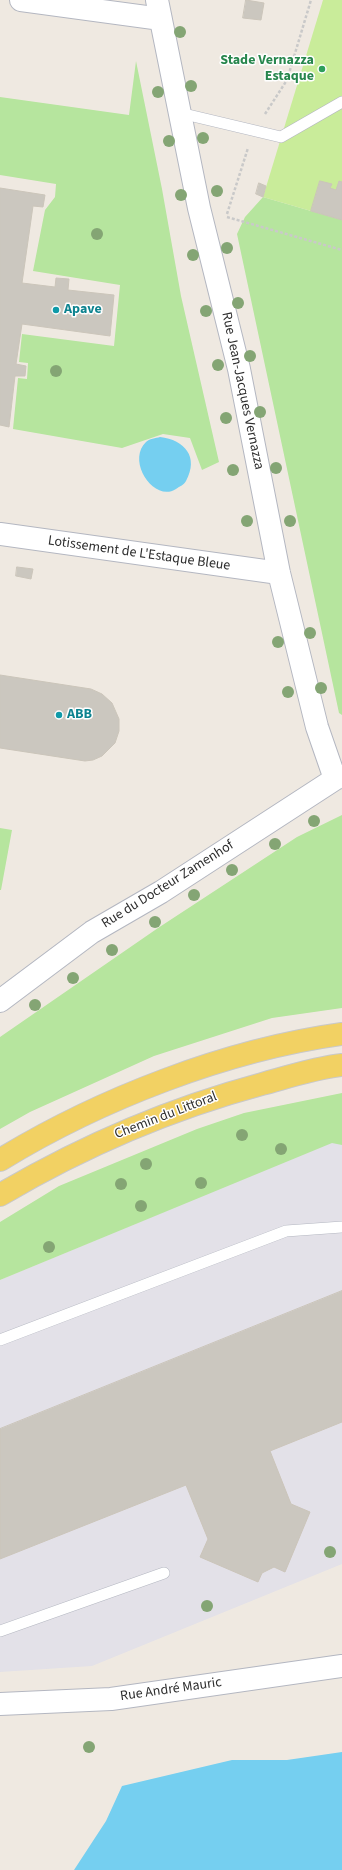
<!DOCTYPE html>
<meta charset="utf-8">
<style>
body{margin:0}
canvas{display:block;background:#efe9e1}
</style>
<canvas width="342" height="1870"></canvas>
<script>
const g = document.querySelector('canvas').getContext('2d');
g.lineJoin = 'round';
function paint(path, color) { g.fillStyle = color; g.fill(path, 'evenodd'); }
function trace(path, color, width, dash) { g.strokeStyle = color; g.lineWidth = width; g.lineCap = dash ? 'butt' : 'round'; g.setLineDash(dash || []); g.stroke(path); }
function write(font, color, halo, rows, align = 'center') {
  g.font = font + ' "Source Sans 3",sans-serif'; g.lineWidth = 3; g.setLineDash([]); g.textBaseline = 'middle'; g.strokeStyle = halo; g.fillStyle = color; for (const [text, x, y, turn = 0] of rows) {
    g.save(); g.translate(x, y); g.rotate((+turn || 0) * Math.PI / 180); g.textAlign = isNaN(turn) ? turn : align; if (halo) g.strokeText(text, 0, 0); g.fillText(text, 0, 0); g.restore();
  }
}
const industrial = new Path2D(`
 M332,1142L342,1145V1564L92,1666L0,1672V1280Z`);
const green = new Path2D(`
 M136,61L162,189L181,296L219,462L202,470L190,438L163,434L122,448L13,429L18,378L27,379L28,363L19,362L22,334L114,346L120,285L33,271L45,210L55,197L56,184L0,175V97L129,115Z
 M263,197L342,220V715L339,713L237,234L245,217Z
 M342,815V1008L272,1018L154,1056L30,1112L0,1129V1037L158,928L297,837Z
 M0,828L12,830L1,890H0Z
 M342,1093V1145L332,1143L0,1280V1222L59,1186L197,1129L244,1113Z`);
const pitch = new Path2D(`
 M323,0H342V220L263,197Z`);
const water = new Path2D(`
 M160,437C185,440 199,457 186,481C184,485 180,486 176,489C154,503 126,461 146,442C149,439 156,438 160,437Z
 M342,1752V1870H74L106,1821L122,1786L232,1760H287Z`);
const building = new Path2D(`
 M246,0L264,3L261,20L243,18Z
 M320,181L332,184L330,188L336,190L339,181L342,182V220L311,211Z
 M259,183L266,186L263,197L256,194Z
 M0,188L45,195L43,207L33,206L22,283L55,287L56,278L69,279L68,290L114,295L110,336L22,324L16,364L26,366L25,376H15L9,427L0,425Z
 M17,567L33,569L31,579L16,576Z
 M0,675L91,689L102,694L112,703L119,719V731L115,743L102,756L93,760L85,761L0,748Z
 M342,1291V1422L270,1451L291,1504L310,1512L285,1572L274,1567L262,1573L258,1582L200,1557L208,1539L186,1485L0,1559V1429Z`);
const path = new Path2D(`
 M265,114L287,80L311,0
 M227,214L248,148
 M227,217L342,250`);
const service = new Path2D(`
 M180,113L281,137L342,102
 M0,1340L286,1231L342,1227
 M0,1631L164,1573`);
const minor = new Path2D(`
 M21,0L161,19
 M157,0L199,208L239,369L279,573L317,727L335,779
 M0,534L279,573
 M0,1001L92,932L161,892L335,779L342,776
 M0,1704L111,1699L342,1666`);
const primary = new Path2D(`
 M0,1160C100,1099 226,1050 342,1034
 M0,1195C83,1146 169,1109 262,1084C288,1077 315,1068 342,1065`);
const trees = [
 [180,32],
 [191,86],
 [158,92],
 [203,138],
 [169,141],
 [217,191],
 [181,195],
 [97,234],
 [227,248],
 [193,255],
 [238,303],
 [206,311],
 [250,356],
 [218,365],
 [56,371],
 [260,412],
 [226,418],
 [276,468],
 [233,470],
 [247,521],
 [290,521],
 [310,633],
 [278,642],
 [321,688],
 [288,692],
 [314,821],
 [275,844],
 [232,870],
 [194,895],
 [155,922],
 [112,950],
 [73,978],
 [35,1005],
 [242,1135],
 [281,1149],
 [146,1164],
 [201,1183],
 [121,1184],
 [141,1206],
 [49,1247],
 [330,1552],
 [207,1606],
 [89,1747]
];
const markers = [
 [322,69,4,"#2e9e5b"],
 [56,310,4,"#0f9aa8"],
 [59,715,4,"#0f9aa8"]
];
const leisureNames = [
 ["Stade Vernazza",314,61],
 ["Estaque",314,77]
];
const cultureNames = [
 ["Apave",64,310],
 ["ABB",67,715]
];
const streetNames = [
 ["Rue Jean-Jacques Vernazza",242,391,78],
 ["Lotissement de L'Estaque Bleue",139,554,8],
 ["Rue du Docteur Zamenhof",168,885,-32],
 ["Chemin du Littoral",166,1116,-21],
 ["Rue André Mauric",171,1690,-8]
];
paint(industrial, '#e3e1e8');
paint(green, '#b6e59e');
paint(pitch, '#c9ec9a');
paint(water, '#75cff0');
paint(building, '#cbc7bf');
trace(building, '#cbc5ba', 1);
trace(service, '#b4b7c1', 12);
trace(minor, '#b4b7c1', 24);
trace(primary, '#c9c9c9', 24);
trace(path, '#c9c9c9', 2.5, [3, 2]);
trace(service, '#fff', 11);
trace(minor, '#fff', 22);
trace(primary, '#f2d163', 22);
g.fillStyle = '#84a574';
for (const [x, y] of trees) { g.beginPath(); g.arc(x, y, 6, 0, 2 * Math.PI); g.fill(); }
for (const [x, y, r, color] of markers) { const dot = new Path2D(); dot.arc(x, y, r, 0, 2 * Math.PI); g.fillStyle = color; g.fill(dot); trace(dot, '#fff', 1.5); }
write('bold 14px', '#27864d', '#fff', leisureNames, 'right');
write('bold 14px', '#0d838f', '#fff', cultureNames, 'left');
write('14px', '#2e2e2e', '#fff', streetNames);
</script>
